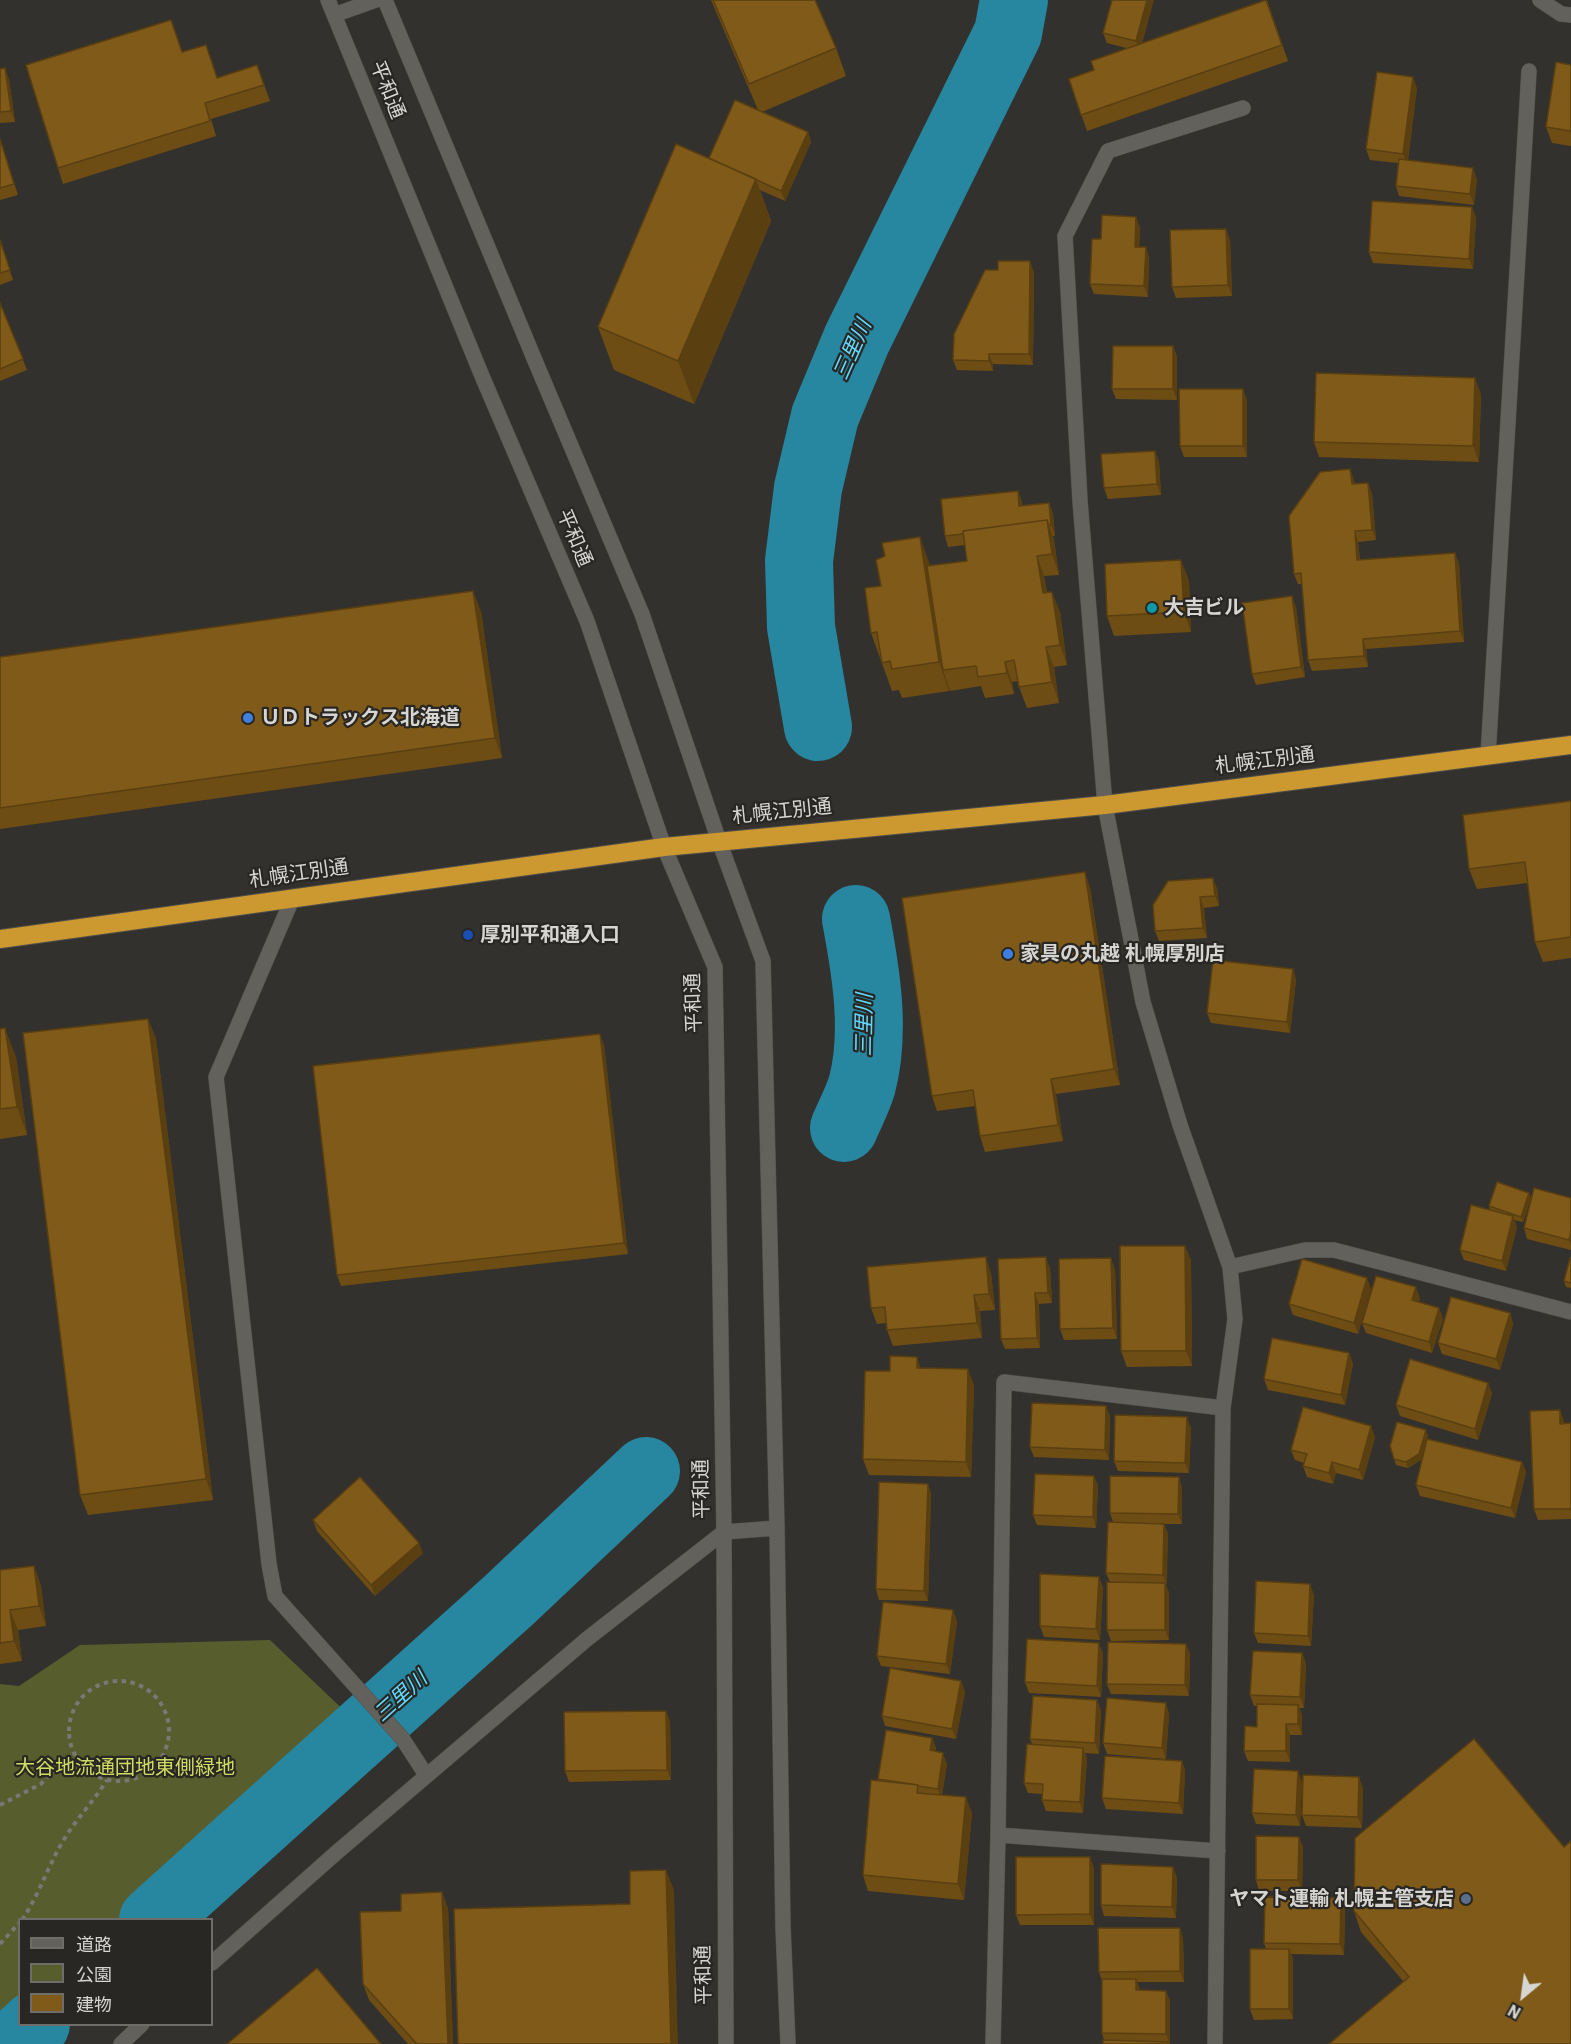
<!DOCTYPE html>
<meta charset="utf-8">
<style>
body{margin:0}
#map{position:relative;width:1571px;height:2044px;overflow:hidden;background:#33312d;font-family:"IBM Plex Sans","Noto Sans JP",sans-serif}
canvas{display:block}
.legend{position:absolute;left:18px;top:1918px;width:195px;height:108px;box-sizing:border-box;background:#292723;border:2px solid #6e6d69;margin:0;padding:8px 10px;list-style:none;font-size:18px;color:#d6d5d2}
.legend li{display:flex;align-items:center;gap:12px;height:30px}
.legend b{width:30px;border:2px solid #6e6d69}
.north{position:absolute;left:1493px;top:1966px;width:60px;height:60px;-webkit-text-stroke:4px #292723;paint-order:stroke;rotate:209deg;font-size:16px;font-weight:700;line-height:24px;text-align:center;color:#d6d5d2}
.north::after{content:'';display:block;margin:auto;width:21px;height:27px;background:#d6d5d2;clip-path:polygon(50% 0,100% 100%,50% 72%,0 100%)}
</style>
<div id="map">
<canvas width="1571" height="2044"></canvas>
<ul class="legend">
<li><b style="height:8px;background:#63615c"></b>道路</li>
<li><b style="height:16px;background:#575d2c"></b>公園</li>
<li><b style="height:16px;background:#805a18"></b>建物</li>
</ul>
<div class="north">N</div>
</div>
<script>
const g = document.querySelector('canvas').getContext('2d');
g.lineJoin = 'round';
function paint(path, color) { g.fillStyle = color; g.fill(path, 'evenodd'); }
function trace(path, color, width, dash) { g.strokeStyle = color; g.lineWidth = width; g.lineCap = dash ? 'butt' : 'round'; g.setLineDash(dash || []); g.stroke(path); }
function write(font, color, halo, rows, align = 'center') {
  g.font = font + ' "IBM Plex Sans","Noto Sans JP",sans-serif'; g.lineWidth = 4.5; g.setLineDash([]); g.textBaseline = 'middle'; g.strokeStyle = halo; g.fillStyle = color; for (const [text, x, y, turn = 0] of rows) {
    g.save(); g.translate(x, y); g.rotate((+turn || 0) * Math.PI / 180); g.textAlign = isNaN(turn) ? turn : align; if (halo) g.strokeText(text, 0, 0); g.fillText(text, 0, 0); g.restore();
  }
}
const green = new Path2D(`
 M270,1640L353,1719L147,1919L20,1920V2024L39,2025L19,2044H0V1684L19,1686L80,1645Z`);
const river = new Path2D(`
 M818,727L801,627L799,561L808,488L825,416L857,339L1008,33L1014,0
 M844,1128C850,1114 858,1099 862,1085C876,1032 866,972 856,919
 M153,1920L508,1601L646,1471
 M14,2044L36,2024`);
const path = new Path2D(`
 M69 1731a50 50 0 1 1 100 0a50 50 0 1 1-100 0Z
 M0,1805L41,1784L53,1771L76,1756
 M22,1920C40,1893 47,1868 63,1841C76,1819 94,1801 107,1780
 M0,1944L20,1922`);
const minor = new Path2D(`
 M328,0L482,376L587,621L664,847L715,967L724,1532L726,2044
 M385,0L536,363L642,614L719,841L763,961L777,1528L783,1927L788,2044
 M1540,0L1561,14L1571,15
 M334,15L376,0
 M1488,756L1529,71
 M293,897L216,1077L269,1564L275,1596L402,1738L426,1775
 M1230,1267L1305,1250H1334L1571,1312
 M998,1835L1218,1851
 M212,1963L336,1853L587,1639L724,1532L777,1528
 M121,2044L142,2024
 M993,2044L998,1835L1004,1382L1223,1408
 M1215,2044L1223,1408L1235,1319L1230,1267L1180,1125L1143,1002L1105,805L1080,501L1065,236L1108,151L1243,108`);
const highway = new Path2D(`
 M0,939L664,847L1105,805L1571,745`);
const wall = new Path2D(`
 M711,0H815L836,48L846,76L762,112L808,132L811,142L785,201L760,190L771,221L694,404L614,370L598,327L710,159L758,110Z
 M1267,0L1288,61L1087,131L1069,79L1094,70L1126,48L1107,43L1103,33L1143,43Z
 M182,52L212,60L217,78L257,65L270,101L211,119L216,136L63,184L58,168Z
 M1571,65V146L1552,143L1546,127Z
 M0,69L9,79L15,122L0,123Z
 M1417,88L1408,160L1477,179L1474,205L1399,196L1396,186L1398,163L1370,160L1366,149Z
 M0,138L18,195L0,200Z
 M1472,207L1476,218L1473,269L1373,263L1369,252Z
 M1140,227L1139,247H1146L1149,258L1148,297L1094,294L1090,284L1101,239Z
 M0,239L13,280L0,285Z
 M1230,239L1232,296L1176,298L1172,287Z
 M1034,272L1033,365L993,364V371L957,370L953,360Z
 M0,303L27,370L0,381Z
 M1173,346L1177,357V400L1116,399L1112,389Z
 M1481,394L1479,462L1319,457L1314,442Z
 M1247,400V457H1184L1180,446Z
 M1159,461L1161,495L1108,499L1104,488Z
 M1350,469L1355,484L1368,483L1372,494L1376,540L1358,542L1360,560L1455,553L1459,564L1464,642L1366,649L1368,667L1312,671L1308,660L1302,584H1298L1294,574Z
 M1018,491L1022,502V506L1049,503L1053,514L1055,536H1053L1054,540L1059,575L1044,576L1047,592L1060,612L1067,665L1054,667L1059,703L1027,708L1019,687L1018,681L1012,682L1014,694L985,698L981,686L950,691L948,685L949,691L902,698L899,690L892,691L871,633L881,586L967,561L965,545L948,547L945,536Z
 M1189,580L1191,632L1114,636L1107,616Z
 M1296,607L1305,677L1256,685L1252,674Z
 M481,611L502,758L0,829V657Z
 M1571,801V958L1543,962L1535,942L1528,883L1477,889L1469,869Z
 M1090,887L1120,1085L1056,1094L1063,1141L985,1152L980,1136L975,1106L937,1111L932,1096Z
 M1217,888L1219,906L1204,908L1207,938L1159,941L1155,931L1153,905Z
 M1293,969L1296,980L1290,1033L1211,1023L1207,1013Z
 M148,1019L156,1039L213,1500L88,1515L80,1495Z
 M0,1029L16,1057L27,1135L0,1139Z
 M604,1045L628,1254L341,1286L337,1275Z
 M1529,1193L1531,1198L1523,1222L1514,1220L1517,1227L1506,1271L1464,1260L1460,1250L1490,1210L1489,1206Z
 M1571,1198V1250L1527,1239L1524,1228Z
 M1185,1246L1191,1261L1192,1366L1127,1367L1121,1351Z
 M1571,1258V1288L1566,1287L1564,1281Z
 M1050,1268L1052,1303L1039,1304L1040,1348L1005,1349L1001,1339Z
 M1115,1269L1117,1339L1064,1340L1060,1329Z
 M991,1273L995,1310L980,1311L982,1338L893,1346L887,1330V1323L877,1324L871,1308Z
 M1371,1289L1358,1334L1293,1315L1289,1304Z
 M1420,1298L1419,1302L1439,1308L1443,1319L1432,1353L1366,1333L1362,1323Z
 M1510,1313L1513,1324L1500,1370L1442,1354L1438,1343Z
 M1349,1353L1353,1364L1345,1405L1268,1390L1264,1379Z
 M921,1368L974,1385L971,1477L869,1475L863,1459L890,1371Z
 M1488,1383L1492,1394L1478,1440L1400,1416L1396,1405Z
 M1560,1410L1564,1423H1571V1519L1538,1520L1534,1509Z
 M1110,1416L1109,1460L1034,1457L1030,1447Z
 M1191,1428L1189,1473L1118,1471L1114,1461Z
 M1428,1435L1421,1460L1408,1468L1396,1465L1390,1446Z
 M1375,1437L1363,1480L1336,1473L1333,1484L1307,1477L1303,1466L1304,1463L1295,1460L1291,1450Z
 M1522,1462L1526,1472L1515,1518L1420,1496L1416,1485Z
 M1094,1476L1098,1486L1096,1528L1037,1525L1033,1515Z
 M1179,1477L1182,1488V1524H1164L1168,1534L1166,1586L1169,1593V1640L1111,1641L1107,1630L1110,1582L1106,1573L1113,1522L1110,1513Z
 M928,1484L931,1494L928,1601L879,1600L876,1589Z
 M313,1520L423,1553L375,1596L317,1531Z
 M34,1566L41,1586L46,1626L18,1630L22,1661L0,1664V1570Z
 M1099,1577L1103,1588L1100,1640L1044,1637L1040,1626Z
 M1314,1595L1311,1646L1258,1643L1254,1633Z
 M957,1621L950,1674L881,1666L877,1656Z
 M1186,1644L1190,1654L1189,1696L1111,1694L1107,1684Z
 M1103,1653L1101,1697L1029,1693L1025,1682Z
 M1302,1653L1306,1664L1304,1708H1299L1302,1715V1735H1290V1762L1248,1761L1244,1751L1257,1727V1706H1254L1250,1695Z
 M961,1681L965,1692L956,1739L885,1726L882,1716Z
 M1097,1700L1101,1711L1099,1754L1085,1753L1087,1759L1083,1813L1046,1811L1042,1800V1794L1028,1793L1024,1783L1032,1744L1030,1739Z
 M666,1711L670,1722L671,1780L569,1782L565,1771Z
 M1169,1713L1166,1759L1107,1754L1103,1743Z
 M932,1738L936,1748L935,1751L947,1764L942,1795L972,1813L964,1900L868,1891L863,1875L879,1781L878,1779Z
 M1182,1761L1185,1771L1183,1814L1106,1809L1102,1798Z
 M1302,1782L1300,1826L1256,1824L1252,1813Z
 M1363,1788L1362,1828L1306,1826L1302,1815Z
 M1303,1847L1302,1891H1259L1256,1880Z
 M1564,1847L1404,1982L1361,1932L1354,1911Z
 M1094,1868V1925H1020L1016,1915Z
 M1177,1877L1176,1918L1104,1916L1101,1905Z
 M448,1908L453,2044H408L369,2000L363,1984L401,1911Z
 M1345,1909L1344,1955L1291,1954L1293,1959V2019L1254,2020L1250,2009L1266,1949L1264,1943Z
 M1183,1938L1184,1982H1137L1140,1990L1166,1991L1170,2001V2044H1103L1104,2040L1102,2033V1981L1099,1972Z`);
const shadedWall = new Path2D(`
 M1147,0H1154L1140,52L1136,41Z
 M5,68L9,79L15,122L11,111Z
 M1413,77L1417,88L1407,164L1403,154Z
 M808,132L811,142L785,201L781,191Z
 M1473,168L1477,179L1474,205L1470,194Z
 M756,179L771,221L694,404L678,361Z
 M1472,207L1476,218L1473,269L1469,259Z
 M1136,217L1140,227L1139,258L1135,247Z
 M1226,229L1230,239L1232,296L1228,285Z
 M1146,247L1149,258L1148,297L1144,286Z
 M1030,261L1034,272L1033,365L1029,354Z
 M1173,346L1177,357V400L1173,389Z
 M989,354L993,364V371L989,361Z
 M1475,378L1481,394L1479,462L1473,446Z
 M1243,389L1247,400V457L1243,446Z
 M1155,451L1159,461L1161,495L1157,484Z
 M1350,469L1354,480L1355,494L1352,484Z
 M1368,483L1372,494L1376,540L1372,530Z
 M1018,491L1022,502L1023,517L1019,506Z
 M1049,503L1053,514L1055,536L1051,525Z
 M1047,520L1054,540L1059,575L1052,554Z
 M1355,531L1358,542L1361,571L1357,560Z
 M920,537L930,565L946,670H943L948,685L949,691L939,662Z
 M1455,553L1459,564L1464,642L1460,631Z
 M1037,556L1044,576L1050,613L1043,593Z
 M1181,560L1189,580L1191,632L1184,612Z
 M473,591L481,611L502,758L495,738Z
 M1052,592L1060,612L1067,665L1060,645Z
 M1292,596L1296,607L1305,677L1301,667Z
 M1363,639L1366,649L1368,667L1364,656Z
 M1046,647L1054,667L1059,703L1052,682Z
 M1005,662L1012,682L1014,694L1007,673Z
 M1085,872L1090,887L1120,1085L1114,1069Z
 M1213,878L1217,888L1219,906L1215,896Z
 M1200,897L1204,908L1207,938L1203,928Z
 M1293,969L1296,980L1290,1033L1287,1022Z
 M148,1019L156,1039L213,1500L206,1479Z
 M5,1028L16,1057L27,1135L17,1107Z
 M600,1034L604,1045L628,1254L624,1243Z
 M1051,1079L1056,1094L1063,1141L1058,1125Z
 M1529,1193L1531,1198L1523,1222L1521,1217Z
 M1513,1216L1517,1227L1506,1271L1502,1261Z
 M1571,1231V1246L1569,1240Z
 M1185,1246L1191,1261L1192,1366L1186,1351Z
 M986,1257L991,1273L995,1310L989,1294Z
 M1046,1257L1050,1268L1052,1303L1048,1293Z
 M1111,1258L1115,1269L1117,1339L1113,1328Z
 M1367,1278L1371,1289L1358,1334L1354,1323Z
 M1416,1287L1420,1298L1416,1310L1412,1300Z
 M1035,1293L1039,1304L1040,1348L1037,1338Z
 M974,1295L980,1311L982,1338L977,1323Z
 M1439,1308L1443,1319L1432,1353L1429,1342Z
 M1510,1313L1513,1324L1500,1370L1496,1359Z
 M1349,1353L1353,1364L1345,1405L1341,1395Z
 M917,1357L922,1373L917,1368Z
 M968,1369L974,1385L971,1477L966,1462Z
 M1488,1383L1492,1394L1478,1440L1475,1429Z
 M1106,1406L1110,1416L1109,1460L1105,1450Z
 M1560,1410L1564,1421V1434L1560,1424Z
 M1187,1417L1191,1428L1189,1473L1185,1463Z
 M1371,1426L1375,1437L1363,1480L1359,1470Z
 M1426,1430L1428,1435L1421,1460L1408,1468L1406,1462Z
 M1332,1462L1336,1473L1333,1484L1329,1473Z
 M1522,1462L1526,1472L1515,1518L1511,1508Z
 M1094,1476L1098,1486L1096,1528L1093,1517Z
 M1179,1477L1182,1488V1524L1178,1514Z
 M928,1484L931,1494L928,1601L924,1591Z
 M1164,1524L1168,1534L1167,1586L1163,1575Z
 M419,1543L423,1553L375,1596L371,1585Z
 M34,1566L41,1586L46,1626L39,1606Z
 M1099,1577L1103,1588L1100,1640L1096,1629Z
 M1165,1583L1169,1593V1640L1165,1630Z
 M1310,1584L1314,1595L1311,1646L1308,1636Z
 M10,1610L18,1630L22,1661L14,1641Z
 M953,1610L957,1621L950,1674L946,1664Z
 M1099,1643L1103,1653L1101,1697L1097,1686Z
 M1186,1644L1190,1654L1189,1696L1185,1685Z
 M1302,1653L1306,1664L1304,1708L1300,1697Z
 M961,1681L965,1692L956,1739L952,1729Z
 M1097,1700L1101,1711L1099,1754L1095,1743Z
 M1166,1703L1169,1713L1166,1759L1162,1748Z
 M1298,1705L1302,1715V1735L1298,1724Z
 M666,1711L670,1722L671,1780L667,1770Z
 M1286,1724L1290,1735V1762L1286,1751Z
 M932,1738L936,1748L933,1761L930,1750Z
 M1083,1748L1087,1759L1083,1813L1080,1802Z
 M943,1753L947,1764L941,1800L938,1789Z
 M1182,1761L1185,1771L1183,1814L1179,1803Z
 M1298,1771L1302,1782L1300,1826L1296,1815Z
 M1359,1777L1363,1788L1362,1828L1358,1817Z
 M966,1797L972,1813L964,1900L958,1884Z
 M1299,1837L1303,1847L1302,1891L1298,1880Z
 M1090,1857L1094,1868V1925L1090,1914Z
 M1173,1867L1177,1877L1176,1918L1172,1907Z
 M666,1870L674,1890L678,2044H671Z
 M442,1892L448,1908L453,2044H448Z
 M1341,1898L1345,1909L1344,1955L1340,1944Z
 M1180,1928L1183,1938L1184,1982L1180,1971Z
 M1289,1949L1293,1959V2019L1289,2009Z
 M1136,1979L1140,1990H1136Z
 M1166,1991L1170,2001V2044L1166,2034Z`);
const building = new Path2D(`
 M713,0H815L836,48L749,84Z
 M1112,0H1147L1136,41L1103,33Z
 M1266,0L1282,45L1081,115L1069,79L1094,70L1091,61Z
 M171,20L182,52L206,45L217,78L257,65L264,85L205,103L210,121L58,168L26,65Z
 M1556,62L1571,65V131L1546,127Z
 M5,68L11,111L0,112V69Z
 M1377,72L1413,77L1403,154L1366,149Z
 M735,100L808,132L781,191L709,158Z
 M0,139L14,184L0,188Z
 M676,144L756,179L678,361L598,327Z
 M1399,159L1473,168L1470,194L1396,186Z
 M1372,201L1472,207L1469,259L1369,252Z
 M1102,215L1136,217L1135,247H1146L1144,286L1090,284L1092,239H1101Z
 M1226,229L1228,285L1172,287L1170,230Z
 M0,240L10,270L0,273Z
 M998,261H1030L1029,354H989V361L953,360L954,334L985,270H998Z
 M0,303L23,359L0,369Z
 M1113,346H1173V389H1112Z
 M1316,373L1475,378L1473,446L1314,442Z
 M1179,389H1243V446H1180Z
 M1155,451L1157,484L1104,488L1101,454Z
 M1350,469L1352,484L1368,483L1372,530L1355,531L1357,560L1455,553L1460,631L1363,639L1364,656L1308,660L1301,573L1294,574L1289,516L1320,472Z
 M1018,491L1019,506L1049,503L1051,525H1049L1047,520L963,531V534L945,536L941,499Z
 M1047,520L1052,554L1037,556L1043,593L1052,592L1060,645L1046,647L1052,682L1019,687L1014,660L1005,662L1007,673L978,677L976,666L943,670L927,566L967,561L963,531Z
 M920,537L939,662L892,669L890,661L882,663L877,632L871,633L865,588L881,586L876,560L885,556L882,543Z
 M1181,560L1184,612L1107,616L1105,564Z
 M473,591L495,738L0,808V657Z
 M1292,596L1301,667L1252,674L1242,603Z
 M1571,801V937L1535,942L1525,862L1469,869L1463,815Z
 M1085,872L1114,1069L1051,1079L1058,1125L980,1136L973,1090L932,1096L902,898Z
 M1213,878L1215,896L1200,897L1203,928L1155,931L1153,905L1168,881Z
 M1213,960L1293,969L1287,1022L1207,1013Z
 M148,1019L206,1479L80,1495L23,1033Z
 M5,1028L17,1107L0,1109V1029Z
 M600,1034L624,1243L337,1275L313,1066Z
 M1497,1182L1529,1193L1521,1217L1489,1206Z
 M1534,1188L1571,1198V1231L1569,1240L1524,1228Z
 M1471,1205L1513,1216L1502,1261L1460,1250Z
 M1120,1246H1185L1186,1351H1121Z
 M986,1257L989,1294L974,1295L977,1323L887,1330L885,1307L871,1308L867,1267Z
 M1046,1257L1048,1293H1035L1037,1338L1001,1339L998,1259Z
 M1111,1258L1113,1328L1060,1329L1059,1259Z
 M1570,1258H1571V1283L1564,1281Z
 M1302,1259L1367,1278L1354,1323L1289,1304Z
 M1376,1276L1416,1287L1412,1300L1439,1308L1429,1342L1362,1323Z
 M1451,1297L1510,1313L1496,1359L1438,1343Z
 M1272,1338L1349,1353L1341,1395L1264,1379Z
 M890,1356L917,1357V1368L968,1369L966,1462L863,1459L865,1371H890Z
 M1410,1359L1488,1383L1475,1429L1396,1405Z
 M1032,1403L1106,1406L1105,1450L1030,1447Z
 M1303,1407L1371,1426L1359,1470L1332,1462L1329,1473L1303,1466L1307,1454L1291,1450Z
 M1560,1410V1424L1571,1423V1509H1534L1530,1411Z
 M1115,1415L1187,1417L1185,1463L1114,1461Z
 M1397,1422L1426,1430L1419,1454L1406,1462L1394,1459L1390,1446Z
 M1427,1439L1522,1462L1511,1508L1416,1485Z
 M1035,1474L1094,1476L1093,1517L1033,1515Z
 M1110,1476L1179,1477L1178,1514L1110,1513Z
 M360,1477L419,1543L371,1585L313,1520Z
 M879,1482L928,1484L924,1591L876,1589Z
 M1108,1522L1164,1524L1163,1575L1106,1573Z
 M34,1566L39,1606L10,1610L14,1641L0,1643V1570Z
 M1040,1574L1099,1577L1096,1629L1040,1626Z
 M1256,1581L1310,1584L1308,1636L1254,1633Z
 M1107,1582L1165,1583V1630H1107Z
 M883,1602L953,1610L946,1664L877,1656Z
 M1027,1639L1099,1643L1097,1686L1025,1682Z
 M1108,1642L1186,1644L1185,1685L1107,1684Z
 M1253,1651L1302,1653L1300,1697L1250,1695Z
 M890,1668L961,1681L952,1729L882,1716Z
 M1033,1696L1097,1700L1095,1743L1030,1739Z
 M1107,1698L1166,1703L1162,1748L1103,1743Z
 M1257,1704L1298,1705V1724H1286V1751H1244L1245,1726L1257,1727Z
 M666,1711L667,1770L565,1771L564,1712Z
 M886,1730L932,1738L930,1750L943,1753L938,1789L918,1786V1785L878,1779Z
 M1474,1739L1564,1847L1571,1841V2044H1329L1409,1977L1354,1911L1355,1838Z
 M1027,1744L1083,1748L1080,1802L1042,1800L1043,1784L1024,1783Z
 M1105,1756L1182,1761L1179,1803L1102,1798Z
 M1254,1769L1298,1771L1296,1815L1252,1813Z
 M1303,1775L1359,1777L1358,1817L1302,1815Z
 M871,1780L918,1785L917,1793L966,1797L958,1884L863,1875Z
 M1256,1836L1299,1837L1298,1880H1256Z
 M1016,1857H1090V1914L1016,1915Z
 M1101,1864L1173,1867L1172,1907L1101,1905Z
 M666,1870L671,2044H458L454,1909L630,1904V1871Z
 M442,1892L448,2044H417L363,1984L360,1912L401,1911V1894Z
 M1265,1897L1341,1898L1340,1944L1264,1943Z
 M1098,1928H1180V1971L1099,1972Z
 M1250,1949H1289V2009H1250Z
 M317,1968L381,2044H227Z
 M1102,1979H1136V1990L1166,1991V2034L1102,2033Z
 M1103,2040L1168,2042V2044H1103Z`);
const markers = [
 [1152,608,6,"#0f9aa8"],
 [248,718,6,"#3f7fe0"],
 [468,935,6,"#1a4fb4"],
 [1008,954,6,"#3f7fe0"],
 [1466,1899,6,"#5c6f8a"]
];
const streetNames = [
 ["平和通",387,90,68],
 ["平和通",574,538,67],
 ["札幌江別通",1265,761,-7],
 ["札幌江別通",782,812,-6],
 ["札幌江別通",299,874,-8],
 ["平和通",694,1003,-92],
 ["平和通",702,1489,-91],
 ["平和通",704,1975,-91]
];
const poiNames = [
 ["大吉ビル",1164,608],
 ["ＵＤトラックス北海道",260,718],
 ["厚別平和通入口",480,935],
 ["家具の丸越 札幌厚別店",1020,954],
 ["ヤマト運輸 札幌主管支店",1454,1899,"right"]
];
const parkNames = [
 ["大谷地流通団地東側緑地",125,1768]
];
const waterNames = [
 ["三里川",853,350,-66],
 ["三里川",865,1025,-89],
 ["三里川",401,1697,-42]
];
paint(green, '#575d2c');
trace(river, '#2786a0', 68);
trace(minor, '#4f4e4a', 16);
trace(highway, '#4f4e4a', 20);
trace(path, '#7a7874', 4, [4.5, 4.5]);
trace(minor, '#63615c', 15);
trace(highway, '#cc9830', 18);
paint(wall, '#6e4d15');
paint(shadedWall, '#5a3f11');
paint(building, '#805a18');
trace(building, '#5a3f11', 1.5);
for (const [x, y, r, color] of markers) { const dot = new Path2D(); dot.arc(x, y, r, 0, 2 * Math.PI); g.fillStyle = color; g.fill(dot); trace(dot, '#292723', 2); }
write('20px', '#d6d5d2', '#292723', streetNames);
write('bold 20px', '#d6d5d2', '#292723', poiNames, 'left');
write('20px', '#d0dd63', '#292723', parkNames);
write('italic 21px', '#61d8fd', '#292723', waterNames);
</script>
